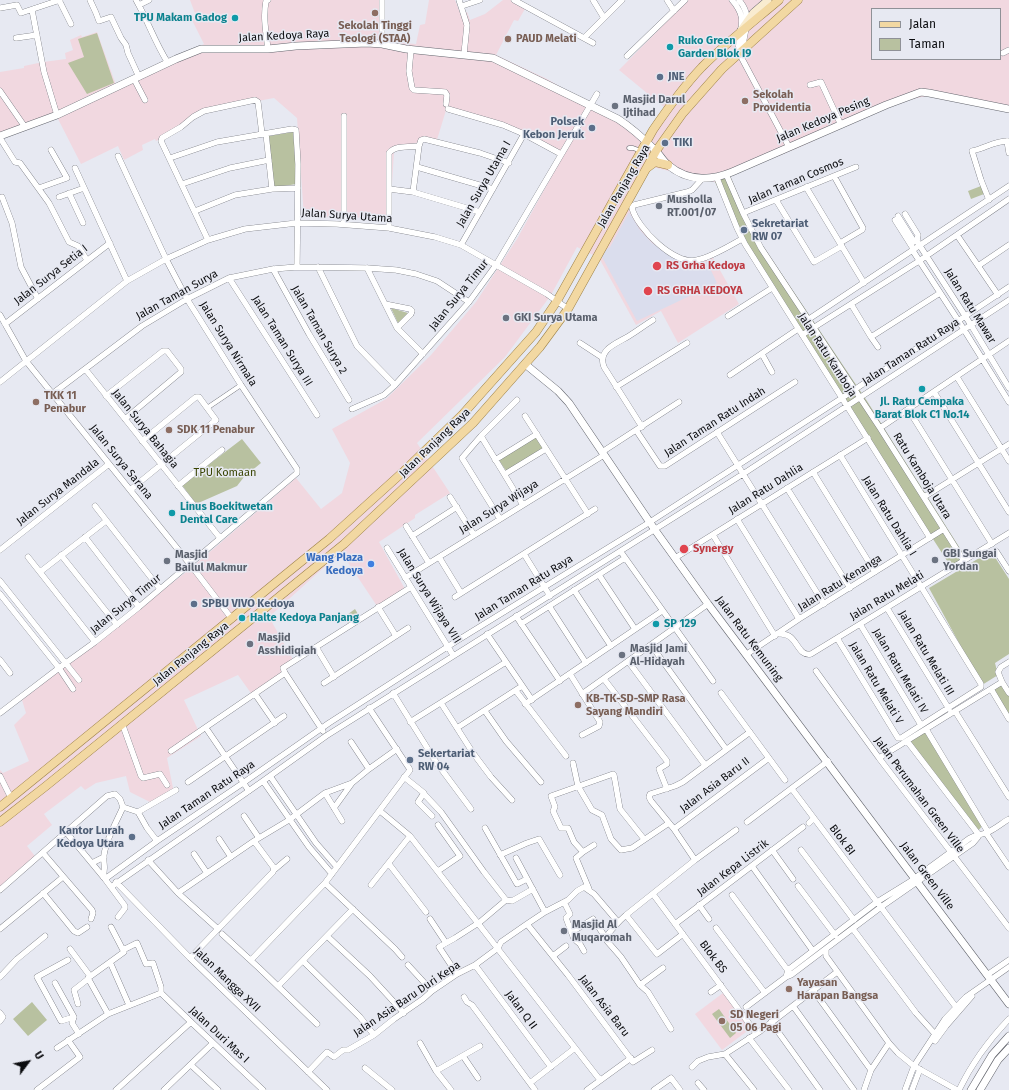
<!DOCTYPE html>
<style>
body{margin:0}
#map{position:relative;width:1009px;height:1090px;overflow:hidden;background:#e7e9f2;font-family:"Fira Sans",sans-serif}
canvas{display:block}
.legend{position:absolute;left:871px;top:8px;width:130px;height:52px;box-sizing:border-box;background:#e7e9f2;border:1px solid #8f9197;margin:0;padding:5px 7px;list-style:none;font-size:12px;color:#0b0c0f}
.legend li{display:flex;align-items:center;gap:8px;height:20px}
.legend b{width:20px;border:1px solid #8f9197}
.north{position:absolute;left:8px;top:1042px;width:40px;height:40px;-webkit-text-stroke:3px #e7e9f2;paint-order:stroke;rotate:58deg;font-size:11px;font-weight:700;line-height:16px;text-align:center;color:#0b0c0f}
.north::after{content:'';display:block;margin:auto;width:14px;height:18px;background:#0b0c0f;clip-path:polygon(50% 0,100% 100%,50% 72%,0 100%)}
</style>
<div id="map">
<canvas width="1009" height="1090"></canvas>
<ul class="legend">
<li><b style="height:5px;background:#f2d8a2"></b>Jalan</li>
<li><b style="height:11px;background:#b8c1a0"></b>Taman</li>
</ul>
<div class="north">U</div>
</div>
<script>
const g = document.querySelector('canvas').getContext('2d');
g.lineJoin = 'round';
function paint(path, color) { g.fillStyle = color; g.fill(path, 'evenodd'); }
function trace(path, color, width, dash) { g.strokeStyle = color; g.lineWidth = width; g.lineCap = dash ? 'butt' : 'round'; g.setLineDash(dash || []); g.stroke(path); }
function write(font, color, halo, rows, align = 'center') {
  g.font = font + ' "Fira Sans",sans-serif'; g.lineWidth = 3; g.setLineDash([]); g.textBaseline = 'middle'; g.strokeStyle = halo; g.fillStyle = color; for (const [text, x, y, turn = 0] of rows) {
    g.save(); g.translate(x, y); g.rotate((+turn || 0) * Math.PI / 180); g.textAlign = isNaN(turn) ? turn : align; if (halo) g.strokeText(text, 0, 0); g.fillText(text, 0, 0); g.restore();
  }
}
const commercial = new Path2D(`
 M190,0H381L382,41L416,44L420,25L425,24L429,0H455L461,15L467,12L470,20L485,14L503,0H513L526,7L518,21L514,20L496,55L547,79L612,117L644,141L665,108L619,70L688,0H1009V109L927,96L912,99L866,116L800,147L715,182L644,165L627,207L640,227L652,240L692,262L712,256L739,304L678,343L661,311L636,325L599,258L577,247L551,295L505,357L417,443L450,493L415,515V518L379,542L405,589L377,606L341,552L269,617L295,663L253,696L238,675L184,700L201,736L167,758L174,793L154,804L130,792L126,776L96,783L85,790L81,786L44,814L52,825L27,846L38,860L0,892V770L3,773L29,761L14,725L26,713L22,700L190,569L296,478L321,509L342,493L350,463L332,429L386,399L431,355L476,302L517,239L564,154L509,127L447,107L436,143L422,141L394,151L390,218L304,217L297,118L274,98L204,111L184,127L156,141L155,139L142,145L143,150L124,160L118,146L81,164L57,117L0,138V72L24,68V66L43,62L66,59L65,53L73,50L70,40L81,35L82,37L97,32L116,85L204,44L191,18L196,16ZM872,9H1000V59H872Z`);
const built = new Path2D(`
 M629,212L640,230L652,243L681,262H707L717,283L637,321L602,257V252L610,247Z`);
const education = new Path2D(`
 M723,993L750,1029L722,1050L695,1014Z`);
const green = new Path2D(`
 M97,33L114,83L87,94L68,63L84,57L78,39Z
 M293,132L296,167V184L273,188L269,136Z
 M730,176L755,234L867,401L968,561L953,570L867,437L742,238L715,182Z
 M981,186L984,194L971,199L968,191Z
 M391,308L408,313L398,323Z
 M536,436L544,450L507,472L498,459Z
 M242,439L261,463L244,477L237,486L196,504L182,485Z
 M991,551L1009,579V654L995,663L998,675L982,685L929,588Z
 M355,609L362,621L351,627L344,617Z
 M1001,680L1009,694V714L992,686Z
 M926,731L984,824L977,832L910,741Z
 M32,1002L47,1020L28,1036L13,1019Z
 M719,1009L736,1033L730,1038L712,1014Z`);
const pedestrian = new Path2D(`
 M629,148H633L641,151
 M207,408L241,385`);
const minor = new Path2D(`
 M59,0L71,24
 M90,0L96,13L99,21L111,17L121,38L126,45L128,53L139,77
 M136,0C148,21 155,43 168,63
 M268,0L266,1C263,17 266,33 268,49
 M382,0V44
 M459,0L467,25L464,54
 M514,0L593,43
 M593,0L604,18
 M667,0L674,11
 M732,0C751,22 736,29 739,53L789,147
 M739,0C755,19 742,31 743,52
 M139,5L149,0
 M462,6L480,0
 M0,8L17,5L21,13L60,0
 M32,10L44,72L57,115
 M16,38L37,35
 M584,38L622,0
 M411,50L409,71L412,88L414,90L445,92L447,95L446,104
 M1003,53L1009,50
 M627,56L685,0
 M134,79L145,100
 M810,85L821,82L841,125
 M0,91L25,127
 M448,109L503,125L524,134L561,154
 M266,134L272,189
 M0,138L15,162L20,163L49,203L69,242L78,246L87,260
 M1007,141L1009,153
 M170,158L217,142L292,129L296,130L298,164L297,267
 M417,167L493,189
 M75,168L127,281
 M726,174L743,213L761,248L880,428L964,561
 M834,176L863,228L862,230L840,243
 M717,178L737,228L745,244L930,538
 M702,179L692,190L687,192L634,205L632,208C637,228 675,266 697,260C712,257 729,246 742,239
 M182,184L230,168L269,160
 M806,187L864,283
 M39,188L67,178L51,150
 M389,189L413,192L480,212
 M413,192L419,146L421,140L424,139L480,153L509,163
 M69,193L83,223
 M2,197L12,223L21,267L38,299
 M59,197L84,188
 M776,200L814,262L842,246
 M989,200L981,180L972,151C986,148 994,141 1009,141
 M195,211L235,195L272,189L298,188
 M743,213L856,167
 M905,214L918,235L917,241L920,246L971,325L1009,388
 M898,216L913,240L914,242L917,241
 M895,220L914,250
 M344,224V116
 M389,228V153C395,145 410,147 419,146
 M957,235L998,295
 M208,240L161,141L162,138L181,127L193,117L204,111L255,100L258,102L262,134
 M461,245L524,134
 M913,251L963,328L1009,402
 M978,266L1009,245
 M318,267L357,346L395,385
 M367,268L397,328L423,354
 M273,269L309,334L349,400
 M229,278L317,415
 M385,304L410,309L412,311L411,314L397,328
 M851,304L871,337L940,293
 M0,315L26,361L193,568L232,619
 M728,316L772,288
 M809,319L1009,186
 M5,324L110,243
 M802,335L919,261L1009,199
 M871,337L878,347
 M580,343L603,358
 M762,354L772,372
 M86,370L220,538
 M730,375L798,329
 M957,377L1009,461
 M0,382L127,281L166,259L208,240L245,229L297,223L337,224L389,228L435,237L461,245L547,294L568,309
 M616,387L687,343
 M934,392L1009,512
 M52,394L142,326L187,299L229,278L273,269L297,267L367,268L396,270L416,274L437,281L469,302
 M106,396L163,351H167L181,369V372L125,419
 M352,409L384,395L395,385L469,302L496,265L597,94
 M908,409L992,544
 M525,416L588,514
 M642,427L604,367C597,349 618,343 629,336C637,331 645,325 653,320
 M880,428L1009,341
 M636,430L660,466H665L795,382
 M717,432L824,604
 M481,436L523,505
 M602,452L679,402
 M495,460L537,434
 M813,472L875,572
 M505,474L546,449
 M178,486L222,450
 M787,488L850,588
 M130,490L216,420L199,397H196L142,441
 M450,497L474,535
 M924,497L1009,444
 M95,506L160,589
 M500,519L462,458L481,436L517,400
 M737,519L799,619
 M406,526L429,563
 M713,535L775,636
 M412,536L457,507
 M85,537L139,607
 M387,548L453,655
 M0,550L109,464
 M996,551L1009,571
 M621,552L713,681
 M524,554L550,596
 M61,555L117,625
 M28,557L95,642
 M439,557L461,593
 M675,558L868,438
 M40,572L106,521
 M599,575L635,629
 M405,578L604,455
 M0,581L79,680
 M574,590L611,646
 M0,594L59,668L73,689
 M455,597L595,509
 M549,606L586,663
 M378,607L396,636
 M887,608L949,709
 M516,616L560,681
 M521,624L625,558
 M860,624L921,725
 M487,634L532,700
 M779,634C798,632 796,657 811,654L1009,533
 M837,638L898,738H901L981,687V684L840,455
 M651,645L726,749
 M316,647L334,677
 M747,654L799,619L944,529
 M0,660L10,673
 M628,661L705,765
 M1009,662L1001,667L998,672L1002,682L1009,693
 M816,671L879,758L1009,928
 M570,674L600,722L599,726L582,735
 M604,679L667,761V764L659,769L667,789
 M324,683L408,628
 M991,689L1009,719
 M516,691L566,756
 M393,693L436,762L471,809
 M721,693L785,780
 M255,694L275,723
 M582,694L708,604
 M441,703L473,753L491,777L512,800
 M525,704L662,611
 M485,711L506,741L541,782
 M955,711L1009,797
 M0,713L59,668L95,642L139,607L297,473V469L241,385L187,299L166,259L118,156
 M410,722L506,662
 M122,723L141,776L143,778L160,774L167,785
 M206,728L249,791
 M457,728L522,686
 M926,729L988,832
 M323,731L285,673L283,668L411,587
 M907,741L979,835
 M351,742L369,769
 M171,751L285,673
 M879,758L1002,682
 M573,763L578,786L592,810L602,815L611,839L621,850L632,848L669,823
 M0,776L11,798
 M270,776L316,843L337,867
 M404,777L424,793L418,802L432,816
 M263,781L309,847L332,874
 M188,782L284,716
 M792,789L956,1007
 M325,793L342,821
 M424,794L441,812L484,872L506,900L512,901L533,889
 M123,807L138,812
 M334,808L352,783
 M380,811L410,836L600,1080
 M244,816L259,838
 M747,822L828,761
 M809,823L814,818
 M438,825L460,856L438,871
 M485,828L517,884L527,879
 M674,829L769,758
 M66,832L105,879L125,906V908L118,917
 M986,833L1009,867
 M219,839L231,857
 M157,841L147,828L138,812L176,790
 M772,850L793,879
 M801,850L854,920
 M583,852L594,845
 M43,853L92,910L93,913L91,919
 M194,854L207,873
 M500,855L527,843L539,839L560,875
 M516,858L545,912
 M148,860L178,893L218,929
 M695,860L674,829L651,801L649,797L650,794L675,786L683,782L750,732
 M92,863L104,857
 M389,864L426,912
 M752,866L813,951
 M274,870L287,859
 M105,879L157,841L243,783L329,723L455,642L650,522L842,398L1009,287
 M116,882L190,958L327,1090
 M325,883L395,949L402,957
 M371,885L410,836
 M798,886L835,935
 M111,887L263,781L326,736L743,474L1009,300
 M589,889L576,858L583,852L574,842L568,828H561L553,811L555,807L551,796L613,774L614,775L620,809L644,839
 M0,890L107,796L115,794L120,799L123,807C117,821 106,839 104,855C103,862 106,869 103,877
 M43,893L74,931L78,933L87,927
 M178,893L254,841L289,820L325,793L352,783L369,769L397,749
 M653,894L756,1033
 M732,895L789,972
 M564,902L570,914L566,918L574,939L580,944L584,951
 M699,905L709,919
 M626,915L657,954L683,934
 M430,919L446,943
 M527,924L568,975L633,1062L652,1050
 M675,924L803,827
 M111,927L123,950L137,943L146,964L153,963L161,987V993
 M716,928L765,993
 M0,929L63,877
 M853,929L916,1013L935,1034
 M572,932L593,919L606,938
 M222,934L259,968L317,1024
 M327,936L370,976L404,1013
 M70,949L90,976
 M826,950V956L889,1043L898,1053L914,1066L957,1090
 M553,956L566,946
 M190,958L273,872L274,868L254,841
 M68,960L37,977L61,1021L74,1017
 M251,960L325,883L410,770L409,768L369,708
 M303,961L360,1017L374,1035
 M110,962L129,1005
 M408,965L432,991
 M475,965L551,1067
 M457,974L439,947L455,938L480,922L506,900
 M987,975L1009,960
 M0,977L17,959L45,936
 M786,977L788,970L877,902L911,881L970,838C975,835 980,835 986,833C994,830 1002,823 1009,819
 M55,983L74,1017L72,1023L79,1034
 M640,985L663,968
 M278,986L353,909
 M813,990L871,1070
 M711,992L721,985
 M161,993L191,1022L263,1090
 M464,997L467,1002L472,1005L535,1090
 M78,1004L74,990L88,979
 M793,1006L854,1090
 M746,1007L786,977L791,975L881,907L973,843L978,837
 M0,1013L3,1017L0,1021
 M108,1014L88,978L124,952L123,950
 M771,1022L820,1090
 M671,1029L648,992L640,985L621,957L607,941L606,937C612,929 618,922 626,915L695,860L736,830
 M749,1038L789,1090
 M935,1041L946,1026L972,996
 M420,1043L436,1071L451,1090
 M57,1048L108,1014L161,993
 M725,1054L754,1090
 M463,1056L478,1078
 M191,1065L218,1090
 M692,1067L698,1061L708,1057L725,1054L759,1032L837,972
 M365,1068L392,1090
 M436,1071L480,1046
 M308,1072L327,1052L334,1057L343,1050H348L374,1035L394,1019L423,999L432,991L457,974L475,965L498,948L501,942L527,924L545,912L568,900L577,891L584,887L594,894L618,922
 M530,1083L575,1048
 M698,1083L704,1090
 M37,1090L80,1057L68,1040
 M116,1090L191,1022
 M164,1090L213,1043
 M587,1090L631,1058
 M654,1090L671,1078L680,1090
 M864,1090L871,1070L889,1043
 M905,1090L914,1066L945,1019L966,997L1009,967
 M912,1090L920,1069
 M959,1090C972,1063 989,1040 1009,1019`);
const tertiary = new Path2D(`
 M0,136L57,115L176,59L201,49H268L296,46L367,43L382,44L406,49L493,58L618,119C632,128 644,139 656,151C660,155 663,161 668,165C687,181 710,181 732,172L886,105L921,92L929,93L1009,109
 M525,364L558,391L569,403L655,530L708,604L1009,1004
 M971,1090L992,1055L1009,1036
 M980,1090L998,1060L1009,1048`);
const secondary = new Path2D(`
 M741,30L753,13L768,0`);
const primary = new Path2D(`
 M647,168L655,162L668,165
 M0,807L329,539L404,471L462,415L536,332L557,301L653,130C668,108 684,86 702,67C726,43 753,22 779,0
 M0,822L46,786L344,544L473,423L540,347L568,309L656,151L683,113L722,69L798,0`);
const markers = [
 [375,13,4,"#8d6e63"],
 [235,18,4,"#0f9aa8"],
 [508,39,4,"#8d6e63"],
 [670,47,4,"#0f9aa8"],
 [660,77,4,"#5c6f8a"],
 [745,101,4,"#8d6e63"],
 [615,106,4,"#6b7280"],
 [592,128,4,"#5c6f8a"],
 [665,143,4,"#5c6f8a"],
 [659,206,4,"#6b7280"],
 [744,230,4,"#5c6f8a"],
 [657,266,5,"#e0444e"],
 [648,291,5,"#e0444e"],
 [506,318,4,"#6b7280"],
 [922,389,4,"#0f9aa8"],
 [36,402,4,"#8d6e63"],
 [169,430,4,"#8d6e63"],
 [172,513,4,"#0f9aa8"],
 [684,549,5,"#e0444e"],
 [935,560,4,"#6b7280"],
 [167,561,4,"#6b7280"],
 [371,564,4,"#3f7fe0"],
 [194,604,4,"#5c6f8a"],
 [242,618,4,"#0f9aa8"],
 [656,624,4,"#0f9aa8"],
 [250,644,4,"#6b7280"],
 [622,655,4,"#6b7280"],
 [578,705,4,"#8d6e63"],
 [410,760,4,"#5c6f8a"],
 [132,837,4,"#5c6f8a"],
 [564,931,4,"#6b7280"],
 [789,989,4,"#8d6e63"],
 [722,1021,4,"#8d6e63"]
];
const cultureNames = [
 ["TPU Makam Gadog",227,18,"right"],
 ["Ruko Green",678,41],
 ["Garden Blok I9",678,54],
 ["Jl. Ratu Cempaka",922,402,"center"],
 ["Barat Blok C1 No.14",922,415,"center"],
 ["Linus Boekitwetan",180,507],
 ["Dental Care",180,520],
 ["Halte Kedoya Panjang",250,618],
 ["SP 129",664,624]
];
const educationNames = [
 ["Sekolah Tinggi",375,26,"center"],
 ["Teologi (STAA)",375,39,"center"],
 ["PAUD Melati",516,39],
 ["Sekolah",753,95],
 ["Providentia",753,108],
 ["TKK 11",44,396],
 ["Penabur",44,409],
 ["SDK 11 Penabur",177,430],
 ["KB-TK-SD-SMP Rasa",586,699],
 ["Sayang Mandiri",586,712],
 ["Yayasan",797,983],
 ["Harapan Bangsa",797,996],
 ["SD Negeri",730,1015],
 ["05 06 Pagi",730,1028]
];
const streetNames = [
 ["Jalan Kedoya Raya",284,36,-3],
 ["Jalan Kedoya Pesing",823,120,-23],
 ["Jalan Taman Cosmos",796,181,-23],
 ["Jalan Surya Utama I",484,184,-60],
 ["Jalan Panjang Raya",624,186,-60],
 ["Jalan Surya Utama",347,216,4],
 ["Jalan Surya Setia I",51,275,-38],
 ["Jalan Taman Surya",177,295,-29],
 ["Jalan Surya Timur",459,295,-51],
 ["Jalan Ratu Mawar",970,306,58],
 ["Jalan Taman Surya 2",319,330,60],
 ["Jalan Taman Surya III",282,341,58],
 ["Jalan Surya Nirmala",228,344,58],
 ["Jalan Taman Ratu Raya",911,352,-33],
 ["Jalan Ratu Kamboja",827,355,57],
 ["Jalan Taman Ratu Indah",715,422,-33],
 ["Jalan Surya Bahagia",145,429,51],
 ["Jalan Panjang Raya",435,443,-44],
 ["Jalan Surya Sarana",121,462,51],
 ["Ratu Kamboja Utara",922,476,58],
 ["Jalan Ratu Dahlia",766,489,-32],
 ["Jalan Surya Mandala",58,492,-38],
 ["Jalan Surya Wijaya",499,507,-32],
 ["Jalan Ratu Dahlia I",889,516,58],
 ["Jalan Ratu Kenanga",840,583,-32],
 ["Jalan Taman Ratu Raya",524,588,-32],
 ["Jalan Surya Wijaya VIII",429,596,58],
 ["Jalan Ratu Melati",887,596,-31],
 ["Jalan Surya Timur",126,604,-39],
 ["Jalan Ratu Kemuning",749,639,53],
 ["Jalan Ratu Melati III",926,653,59],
 ["Jalan Panjang Raya",191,654,-39],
 ["Jalan Ratu Melati IV",900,671,59],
 ["Jalan Ratu Melati V",876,683,59],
 ["Jalan Asia Baru II",715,785,-37],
 ["Jalan Taman Ratu Raya",207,795,-34],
 ["Jalan Perumahan Green Ville",919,795,53],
 ["Blok BI",842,840,53],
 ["Jalan Kepa Listrik",733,868,-37],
 ["Jalan Green Ville",927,876,53],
 ["Blok BS",713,957,53],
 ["Jalan Mangga XVII",227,980,44],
 ["Jalan Asia Baru Duri Kepa",407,999,-34],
 ["Jalan Asia Baru",604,1006,52],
 ["Jalan Q II",521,1010,53],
 ["Jalan Duri Mas I",219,1035,43]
];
const serviceNames = [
 ["JNE",668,77],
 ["Polsek",584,122,"right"],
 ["Kebon Jeruk",584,135,"right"],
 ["TIKI",673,143],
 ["Sekretariat",752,224],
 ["RW 07",752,237],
 ["SPBU VIVO Kedoya",202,604],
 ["Sekertariat",418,754],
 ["RW 04",418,767],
 ["Kantor Lurah",124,831,"right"],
 ["Kedoya Utara",124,844,"right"]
];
const worshipNames = [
 ["Masjid Darul",623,100],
 ["Ijtihad",623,113],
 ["Musholla",667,200],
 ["RT.001/07",667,213],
 ["GKI Surya Utama",514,318],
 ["GBI Sungai",943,554],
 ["Yordan",943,567],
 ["Masjid",175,555],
 ["Bailul Makmur",175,568],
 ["Masjid",258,638],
 ["Asshidiqiah",258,651],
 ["Masjid Jami",630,649],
 ["Al-Hidayah",630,662],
 ["Masjid Al",572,925],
 ["Muqaromah",572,938]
];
const healthNames = [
 ["RS Grha Kedoya",666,266],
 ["RS GRHA KEDOYA",657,291],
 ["Synergy",693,549]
];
const parkNames = [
 ["TPU Komaan",225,473]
];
const shopNames = [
 ["Wang Plaza",363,558],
 ["Kedoya",363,571]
];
paint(commercial, '#f1d8e0');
paint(built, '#dadded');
paint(education, '#f2d8e0');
paint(green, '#b8c1a0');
trace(pedestrian, '#63656d', 5);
trace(minor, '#63656d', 6);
trace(tertiary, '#63656d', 8);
trace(secondary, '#63656d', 8);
trace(primary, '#9c8046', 9);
trace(pedestrian, '#fff', 4);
trace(minor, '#fff', 5.5);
trace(tertiary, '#fff', 7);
trace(secondary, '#f9ecd0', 7);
trace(primary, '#f2d8a2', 8);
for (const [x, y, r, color] of markers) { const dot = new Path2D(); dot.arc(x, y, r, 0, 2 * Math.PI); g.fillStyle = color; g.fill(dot); trace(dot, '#e7e9f2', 1.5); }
write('bold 11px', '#0d838f', '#e7e9f2', cultureNames, 'left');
write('bold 11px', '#785e54', '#e7e9f2', educationNames, 'left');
write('11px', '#0b0c0f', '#e7e9f2', streetNames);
write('bold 11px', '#4e5e75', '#e7e9f2', serviceNames, 'left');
write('bold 11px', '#5b616d', '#e7e9f2', worshipNames, 'left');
write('bold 11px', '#be3a42', '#e7e9f2', healthNames, 'left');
write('11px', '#394402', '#e7e9f2', parkNames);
write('bold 11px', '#366cbe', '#e7e9f2', shopNames, 'right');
</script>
